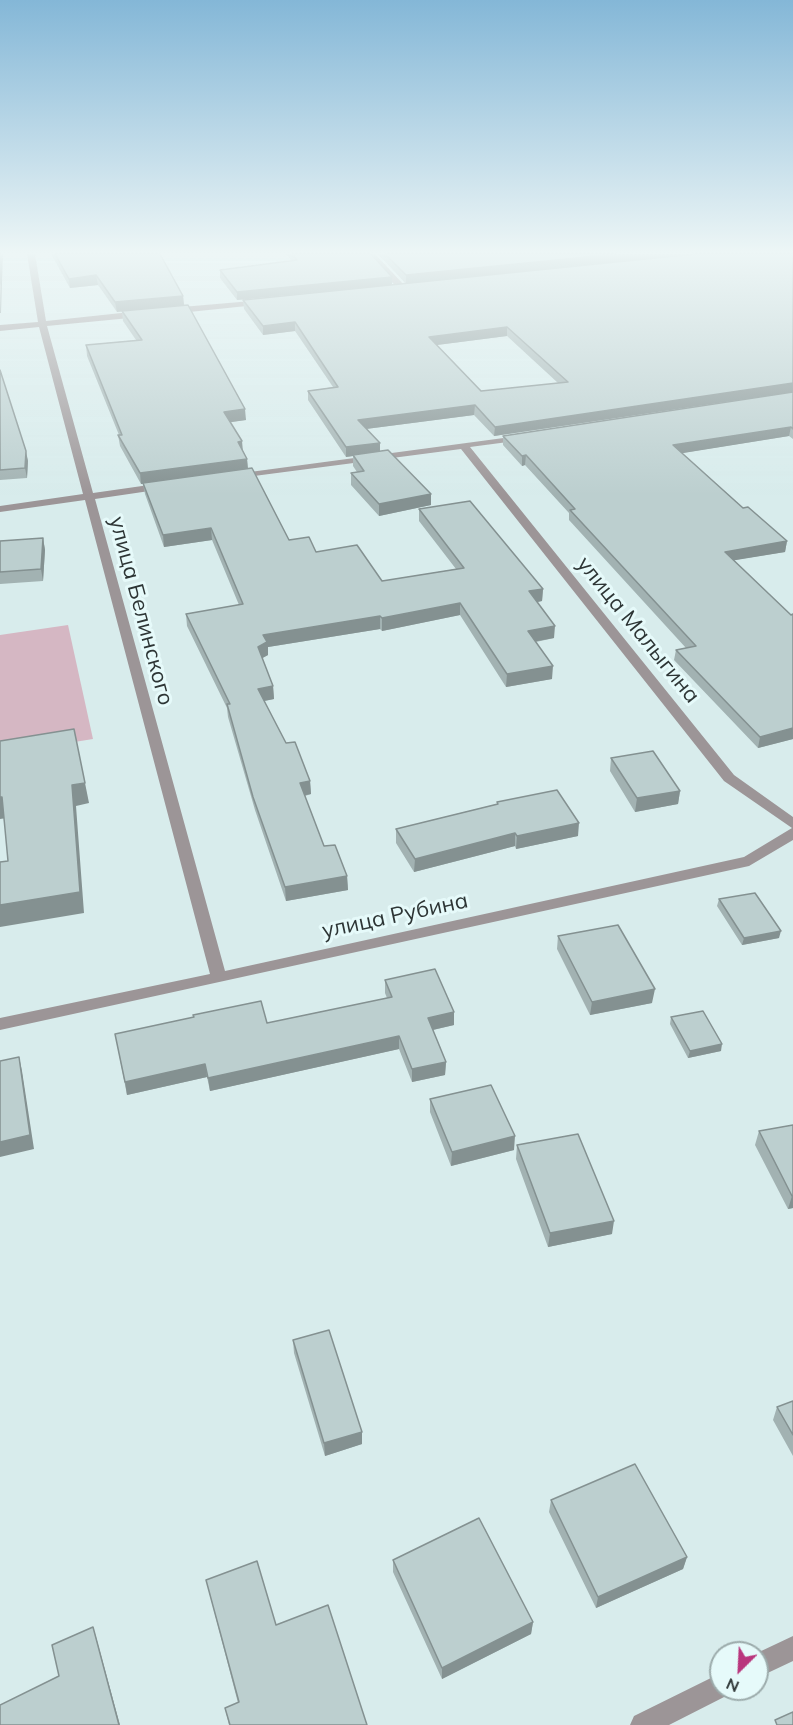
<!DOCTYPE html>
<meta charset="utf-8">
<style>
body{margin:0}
#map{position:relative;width:793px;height:1725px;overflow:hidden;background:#d8ecec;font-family:Mulish,sans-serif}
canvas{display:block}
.north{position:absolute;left:709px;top:1641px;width:60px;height:60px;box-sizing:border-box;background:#e6fafa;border:2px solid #9cabab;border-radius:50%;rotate:204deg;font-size:16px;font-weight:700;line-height:24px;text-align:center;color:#2d3535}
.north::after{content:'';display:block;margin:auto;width:21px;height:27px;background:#b9367d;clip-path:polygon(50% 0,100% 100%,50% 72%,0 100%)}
</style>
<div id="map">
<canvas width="793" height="1725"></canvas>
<div class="north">N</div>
</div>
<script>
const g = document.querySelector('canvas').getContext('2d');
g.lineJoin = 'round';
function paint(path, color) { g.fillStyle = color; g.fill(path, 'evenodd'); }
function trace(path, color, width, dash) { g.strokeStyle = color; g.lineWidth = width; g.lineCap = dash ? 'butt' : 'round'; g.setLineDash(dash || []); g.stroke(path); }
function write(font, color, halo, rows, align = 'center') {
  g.font = font + ' Mulish,sans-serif'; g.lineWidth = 6; g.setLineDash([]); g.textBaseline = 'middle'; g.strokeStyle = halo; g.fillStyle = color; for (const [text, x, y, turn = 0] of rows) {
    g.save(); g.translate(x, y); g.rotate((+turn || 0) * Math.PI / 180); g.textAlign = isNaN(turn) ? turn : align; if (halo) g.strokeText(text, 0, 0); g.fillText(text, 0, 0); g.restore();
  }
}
const green = new Path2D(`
 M68,625L93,739L0,754V635Z`);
const minor = new Path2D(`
 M27,254H35L46,321L140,311L144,314L140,317L47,326L93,493L163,483L168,486L163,489L95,499L225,971L744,857L792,828L724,781L461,449L231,479V475L235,474L526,435L528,437L523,440L470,447L734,775L793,817V840L749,866L0,1030V1018L210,974L85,500L0,512V506L83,494L39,327L0,331V325L38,322Z
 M367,254H375L406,287V291H400Z
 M263,300H266V304L170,314L166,311L170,308Z
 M793,1636V1661L757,1678V1653Z
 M721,1673V1689H732L730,1694L669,1725H630L634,1716Z`);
const wall = new Path2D(`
 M51,254H160L183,296L184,305L246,420L230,422L247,459L248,469L289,540L382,581L456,569L419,521V509L543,589L542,601L537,602L554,638L536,642L552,679L506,687L460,615L382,631L380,629L268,647V655L262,658L273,686L274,699L264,701L286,743L310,781L311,794L305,796L324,846L347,876L348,890L286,901L255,810L228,717L227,708L187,626L186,614L239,605L212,540L164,547L145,494L143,484H141L120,446L118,435H119L87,356L86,345L136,340L123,321L122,311L117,312L98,285L70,288Z
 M286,254H371L392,277V285L406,284L378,254H793V392L494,436L474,415L366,429L380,451L431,505L379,516L351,485V473L357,472L353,466V456L346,457L308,400V391L333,387L295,331L263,335L244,309L243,300L359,288L237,300L220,278V270L292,261ZM507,336L558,383L481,391L437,345Z
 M0,370L28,461L27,478L0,480Z
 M793,392V439L789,436L682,453L743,508L787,541L785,552L734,560L791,615L793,614V739L758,748L674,660L676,650L686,648L569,520V513L525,465L522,466L503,445V436Z
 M43,538L45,550L43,581L0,584V541Z
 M611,758L680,791L678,804L635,812L610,771Z
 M497,802L578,836L516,849L515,846L414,872L396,843V829L497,804Z
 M719,899L779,938L742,945L717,906Z
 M558,936L652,1003L590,1015L557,949Z
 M385,980L454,1012V1025L433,1030L446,1062L445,1075L412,1082L399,1049L210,1091L207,1077L127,1095L115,1034L267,1023L387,998L385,993Z
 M671,1017L721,1051L688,1058L670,1024Z
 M430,1099L514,1150L451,1166L430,1112Z
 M793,1125V1208L788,1209L755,1145L759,1131Z
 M517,1145L612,1234L548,1247L516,1159Z
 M293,1340L362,1432V1444L325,1456L294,1353Z
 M793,1401V1456L773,1420L777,1407Z
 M551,1500L687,1557L683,1569L596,1608L549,1512Z
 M393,1560L533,1622L531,1634L442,1679L393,1572Z
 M206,1580L276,1625L367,1725H229L225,1708L238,1703Z`);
const shadedWall = new Path2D(`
 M1,254H3L1,313H0Z
 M616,254H692L406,284V275Z
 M96,275L98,285L70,288L69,279Z
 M392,277V285L237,300V292Z
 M183,296L184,305L117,312L115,302Z
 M295,322V331L263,335V326Z
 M507,327V336L429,346V337Z
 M793,383V392L494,436L495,427Z
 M475,405L474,415L358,430V420Z
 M245,409L246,420L225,423L224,412Z
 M791,427L789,436L671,455L673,445Z
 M242,441L243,452L238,442Z
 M380,443V452L346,457V447Z
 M26,451L28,461L27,478L25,468Z
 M526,455L525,465L522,466V456Z
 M247,459L248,470L141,484L140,473Z
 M431,494V505L379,516V504Z
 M211,528L212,540L164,547L163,535Z
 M43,538L45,550L43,581L41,569Z
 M787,541L785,552L724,562L725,552Z
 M543,589L542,601L528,604L529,591Z
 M460,603V615L382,631V618Z
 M380,616V629L268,647V655L259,660L258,647L263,635Z
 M555,626L554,638L527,643L528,631Z
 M553,666L552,679L506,687L507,674Z
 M273,686L274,699L259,702L258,689Z
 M793,728V739L758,748L760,737Z
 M310,781L311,794L301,796L300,783Z
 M85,783L89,803L76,806L84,913L0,927V905L72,785Z
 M680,791L678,804L635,812L637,798Z
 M0,797H2L7,818L0,819Z
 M579,823L578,836L516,849L517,836Z
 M515,833V846L414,872L415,859Z
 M347,876L348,890L286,901L285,887Z
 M781,931L779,938L742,945L744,938Z
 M655,989L652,1003L590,1015L592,1002Z
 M454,1012V1025L428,1031V1018Z
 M399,1036V1049L210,1091L208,1078Z
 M722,1044L721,1051L688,1058L690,1051Z
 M19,1057L22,1071L34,1149L0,1157V1142Z
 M446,1062L445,1075L412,1082V1069Z
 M205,1064L207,1077L127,1095L125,1082Z
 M515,1136L514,1150L451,1166L452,1152Z
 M792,1196H793V1208L788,1209Z
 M614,1221L612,1234L548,1247L550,1233Z
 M362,1432V1444L325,1456L324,1443Z
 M687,1557L683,1569L596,1608L598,1597Z
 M533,1622L531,1634L442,1679V1668Z
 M93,1627L96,1637L120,1725H119Z`);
const building = new Path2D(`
 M0,254H1L0,284Z
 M55,254H160L183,296L115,302L96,275L69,279Z
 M292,254H371L392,277L237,292L220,270L297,260Z
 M385,254H616L406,275Z
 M695,254H793V383L495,427L475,405L358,420L380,443L346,447L308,391L338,387L295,322L263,326L243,300ZM507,327L568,382L481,391L429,337Z
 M188,305L245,409L224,412L242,441L238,442L247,459L140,473L118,435H122L86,345L142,340L122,311Z
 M0,370L26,451L25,468L0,470Z
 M793,392V429L791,427L673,445L743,508L748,507L787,541L725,552L791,615L793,614V728L760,737L676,650L696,646L570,510L575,509L526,455L522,456L503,436Z
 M388,450L431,494L379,504L351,473L364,471L353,455Z
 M252,468L289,540L309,537L316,552L357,545L382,581L464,568L419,509L470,501L543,589L529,591L555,626L528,631L553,666L507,674L460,603L382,618L380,616L263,635L267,642L258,647L273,686L258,689L286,743L295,742L310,781L300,783L324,846L335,845L347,876L285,887L253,797L227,704H230L186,614L243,604L211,528L163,535L143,483Z
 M43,538L41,569L0,572V541Z
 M74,729L85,783L72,785L80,892L0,905V862L8,861L2,797H0V741Z
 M653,751L680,791L637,798L611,758Z
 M557,790L579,823L517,836L515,833L415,859L396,829L498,804L497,802Z
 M755,893L781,931L744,938L719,899Z
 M618,925L655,989L592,1002L558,936Z
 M435,969L454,1012L428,1018L446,1062L412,1069L399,1036L208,1078L205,1064L125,1082L115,1034L194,1017L193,1015L261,1001L267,1023L392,997L385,980Z
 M703,1011L722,1044L690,1051L671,1017Z
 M19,1057L30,1135L0,1142V1061Z
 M491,1085L515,1136L452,1152L430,1099Z
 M793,1125V1196H792L759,1131Z
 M578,1134L614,1221L550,1233L517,1145Z
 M329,1330L362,1432L324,1443L293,1340Z
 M793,1401V1435L777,1407Z
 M635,1464L687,1557L598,1597L551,1500Z
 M479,1518L533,1622L442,1668L393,1560Z
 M257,1561L276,1625L328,1605L367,1725H230L225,1708L239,1702L206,1580Z
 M93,1627L119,1725H0V1705L59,1676L52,1645Z
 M793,1712V1725H777L775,1720Z`);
const streetNames = [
 ["улица Белинского",141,611,75],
 ["улица Малыгина",638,630,51],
 ["улица Рубина",395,916,-12]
];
paint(green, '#d5b7c3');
paint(minor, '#9c9597');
paint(wall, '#a2b2b2');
paint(shadedWall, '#849191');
paint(building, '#bccfcf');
trace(building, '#849191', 1.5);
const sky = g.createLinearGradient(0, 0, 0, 495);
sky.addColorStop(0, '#84b7d7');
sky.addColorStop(0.51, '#edf6f6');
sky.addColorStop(1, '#edf6f600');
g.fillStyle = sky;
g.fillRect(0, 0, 793, 495);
write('22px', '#2d3535', '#e6fafa', streetNames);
</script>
